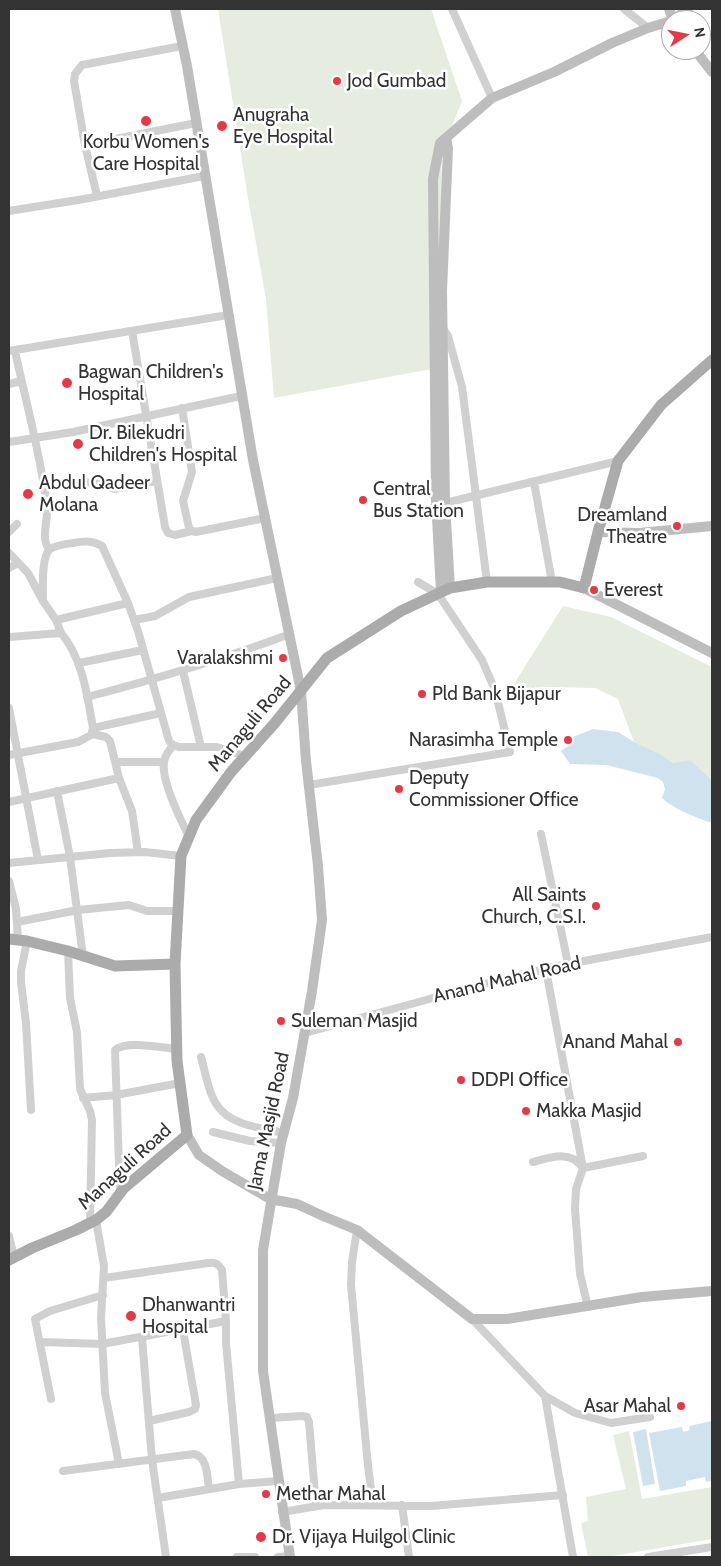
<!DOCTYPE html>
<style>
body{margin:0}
#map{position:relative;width:721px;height:1566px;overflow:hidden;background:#fff;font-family:Cabin,sans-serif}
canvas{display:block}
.frame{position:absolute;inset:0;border:10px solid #333;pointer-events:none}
.north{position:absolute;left:661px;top:10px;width:50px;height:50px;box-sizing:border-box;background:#fff;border:1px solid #adadad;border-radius:50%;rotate:79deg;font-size:14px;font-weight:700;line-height:20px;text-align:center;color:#333}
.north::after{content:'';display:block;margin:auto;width:18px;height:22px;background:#e63946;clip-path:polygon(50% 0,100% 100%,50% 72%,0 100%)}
</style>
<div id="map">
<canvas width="721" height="1566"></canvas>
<div class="frame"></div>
<div class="north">N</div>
</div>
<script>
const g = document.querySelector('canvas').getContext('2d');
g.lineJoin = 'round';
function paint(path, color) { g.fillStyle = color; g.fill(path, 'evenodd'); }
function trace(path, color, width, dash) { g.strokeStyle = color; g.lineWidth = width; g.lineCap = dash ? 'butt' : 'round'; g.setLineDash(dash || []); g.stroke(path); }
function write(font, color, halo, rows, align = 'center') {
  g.font = font + ' Cabin,sans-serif'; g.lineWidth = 5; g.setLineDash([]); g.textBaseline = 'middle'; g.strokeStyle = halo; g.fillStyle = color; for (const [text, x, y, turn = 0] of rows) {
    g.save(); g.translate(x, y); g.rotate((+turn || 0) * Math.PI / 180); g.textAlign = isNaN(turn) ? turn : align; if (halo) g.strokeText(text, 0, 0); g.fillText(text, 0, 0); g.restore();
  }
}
const green = new Path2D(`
 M218,9H431L462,101L442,151L439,299L432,369L274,398L266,299L247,192Z
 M563,606L611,617L712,667V780L690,760L673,763L660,754L634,742L618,699L595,688L545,687L512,691L517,679Z
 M629,1431L642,1499L712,1487V1539L607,1557H588L581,1523L588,1521L586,1497L626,1489L613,1435Z`);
const water = new Path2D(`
 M593,729L618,732L634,742L660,754L673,763L690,760L712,780V822H708C692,815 675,810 662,798L665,789L663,782L658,778L606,765L570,764L561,751L567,747L573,737Z
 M712,1421V1481L706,1482L705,1477L686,1481V1486L660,1491L649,1433L682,1427L683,1432L690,1430L689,1426Z
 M646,1429L655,1484L643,1486L633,1432Z`);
const street = new Path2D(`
 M452,9L492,98
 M624,9L648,28
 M85,145L196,123
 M97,196L85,145L74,81L75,74L82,65L182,46
 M9,211L84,199L204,176
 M442,327L448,336L462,387L487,582
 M132,331L165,527L168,533L175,535L192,531
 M9,351L228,315
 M15,351C26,402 40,453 47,505C49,519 40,538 49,549
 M9,384L21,381
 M182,408L192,472L183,501L189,528L192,531L196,532L265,518
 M9,442L73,432L241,396
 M534,482L552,582
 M44,487L93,482L114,489L157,481
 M445,503L618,461
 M9,532L17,524
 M9,553L28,573L43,601L56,620L61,633
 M9,568L18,563
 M43,601C43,590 41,556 50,549C56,545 65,544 73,543C84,541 92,540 102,546L128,603L138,631L169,741L173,745L179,747H217L245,756
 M56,620L128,603
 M134,620L155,616L189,597L277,578
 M9,637L61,633C83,659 87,695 93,728L91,735L78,742L9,755
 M79,663L143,650
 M183,671L201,747
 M87,697C156,679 223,659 290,634
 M9,708L38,860
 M93,728L161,713
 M173,745C169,751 165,755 164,762C161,781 181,820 189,837
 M117,762H164
 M119,778L132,811L138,852
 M309,785L510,752L495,690L482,660L438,594L418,582
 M57,791L70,857L83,956
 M9,802L119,778L110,741L106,737L92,734
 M541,834L568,964
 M9,863L110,853L145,852L181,856
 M9,881L16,909L18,941
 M17,922L78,910L129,905L147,911H177
 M27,941L21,971V982L26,1023L31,1110
 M68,951L70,998L77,1032L80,1089L90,1111L92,1120L90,1223
 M546,970L583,1168L576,1189L575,1209L580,1274L588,1307
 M305,1033L510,977L568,964L712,937
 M201,1057C206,1074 209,1099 222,1111C236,1126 264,1128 283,1133
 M83,1098L116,1095L180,1083
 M213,1132L250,1141L281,1143
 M533,1162C551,1157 570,1150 582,1167
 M583,1168L643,1156
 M120,1194L115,1050C127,1040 162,1048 177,1049
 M96,1220L104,1266L101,1318L105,1393L119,1464
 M357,1230L352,1262L351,1285L368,1466L373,1504
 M9,1236L14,1257
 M104,1278L208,1263C216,1262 218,1264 222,1270L226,1321V1343L239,1484
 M472,1319L545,1396L573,1557
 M142,1338L152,1460L166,1557
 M41,1342L102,1344L226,1321
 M545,1396L575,1413L611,1423L650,1417
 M51,1399L35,1319L50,1311L103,1295
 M270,1418L302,1416L307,1417L309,1422L316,1506
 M149,1421L189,1412L195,1409L196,1405L183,1330
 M63,1471L194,1454C208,1457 207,1477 209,1489
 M158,1498L239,1484L278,1481
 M402,1505L409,1557
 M282,1512L324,1505L431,1506L563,1495
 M237,1557H255
 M278,1557L289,1556
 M648,1557L712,1547`);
const secondary = new Path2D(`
 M175,9L187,66L253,460L301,691L306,761L318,866L322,920L312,991L293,1098L281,1143L263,1250V1371L290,1557
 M669,9L673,20
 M673,20L688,9
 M695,50L712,72
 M446,138L448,148L442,291L445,503L450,588
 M598,532L639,533L712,526
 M584,588L712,653
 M441,592L436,500L433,179L440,143L492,98L554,72L612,43L648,28L671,21
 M187,1135L199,1155L222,1171L270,1199L297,1204L323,1216L357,1230L472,1319H507L642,1297L712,1291`);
const primary = new Path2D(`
 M9,939L27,941L68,951L115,966L175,964
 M9,1260L32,1248L76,1230L96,1220L106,1212L124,1188L187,1135L177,1061L176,1015L175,964L181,856L196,820L231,772L274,724L327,658L401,611L450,588L487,582H560L584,588L598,532L618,461L661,405L712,360`);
const markers = [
 [337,81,5,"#e63946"],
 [146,121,6,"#e63946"],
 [222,126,6,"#e63946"],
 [67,383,6,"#e63946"],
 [78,444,6,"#e63946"],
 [28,494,6,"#e63946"],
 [363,500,5,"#e63946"],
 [677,526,5,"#e63946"],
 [594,590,5,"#e63946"],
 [283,658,5,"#e63946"],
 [422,694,5,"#e63946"],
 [568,740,5,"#e63946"],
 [399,789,5,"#e63946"],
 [596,906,5,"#e63946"],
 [281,1021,5,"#e63946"],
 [678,1042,5,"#e63946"],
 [461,1080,5,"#e63946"],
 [526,1111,5,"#e63946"],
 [131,1316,6,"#e63946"],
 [681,1406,5,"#e63946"],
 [266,1494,5,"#e63946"],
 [261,1537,6,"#e63946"]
];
const poiNames = [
 ["Jod Gumbad",347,81],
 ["Anugraha",233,115],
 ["Eye Hospital",233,137],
 ["Korbu Women's",146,142,"center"],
 ["Care Hospital",146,164,"center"],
 ["Bagwan Children's",78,372],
 ["Hospital",78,394],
 ["Dr. Bilekudri",89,433],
 ["Children's Hospital",89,455],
 ["Abdul Qadeer",39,483],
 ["Molana",39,505],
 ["Central",373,489],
 ["Bus Station",373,511],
 ["Dreamland",667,515,"right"],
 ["Theatre",667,537,"right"],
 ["Everest",604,590],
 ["Varalakshmi",273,658,"right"],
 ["Pld Bank Bijapur",432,694],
 ["Narasimha Temple",558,740,"right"],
 ["Deputy",409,778],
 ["Commissioner Office",409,800],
 ["All Saints",586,895,"right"],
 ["Church, C.S.I.",586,917,"right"],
 ["Suleman Masjid",291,1021],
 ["Anand Mahal",668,1042,"right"],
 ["DDPI Office",471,1080],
 ["Makka Masjid",536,1111],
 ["Dhanwantri",142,1305],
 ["Hospital",142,1327],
 ["Asar Mahal",671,1406,"right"],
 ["Methar Mahal",276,1494],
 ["Dr. Vijaya Huilgol Clinic",272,1537]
];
const streetNames = [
 ["Managuli Road",250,724,-50],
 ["Anand Mahal Road",507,980,-13],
 ["Jama Masjid Road",269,1121,-78],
 ["Managuli Road",125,1167,-42]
];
paint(green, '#e6ecdf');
paint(water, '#cfe2ee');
trace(street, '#d0d0d0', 8);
trace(secondary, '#bdbdbd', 10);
trace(primary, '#ababab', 11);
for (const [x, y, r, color] of markers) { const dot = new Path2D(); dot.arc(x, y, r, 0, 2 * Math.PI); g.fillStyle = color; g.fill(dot); trace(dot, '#fff', 2); }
write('19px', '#333', '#fff', poiNames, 'left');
write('19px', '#333', '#fff', streetNames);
</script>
